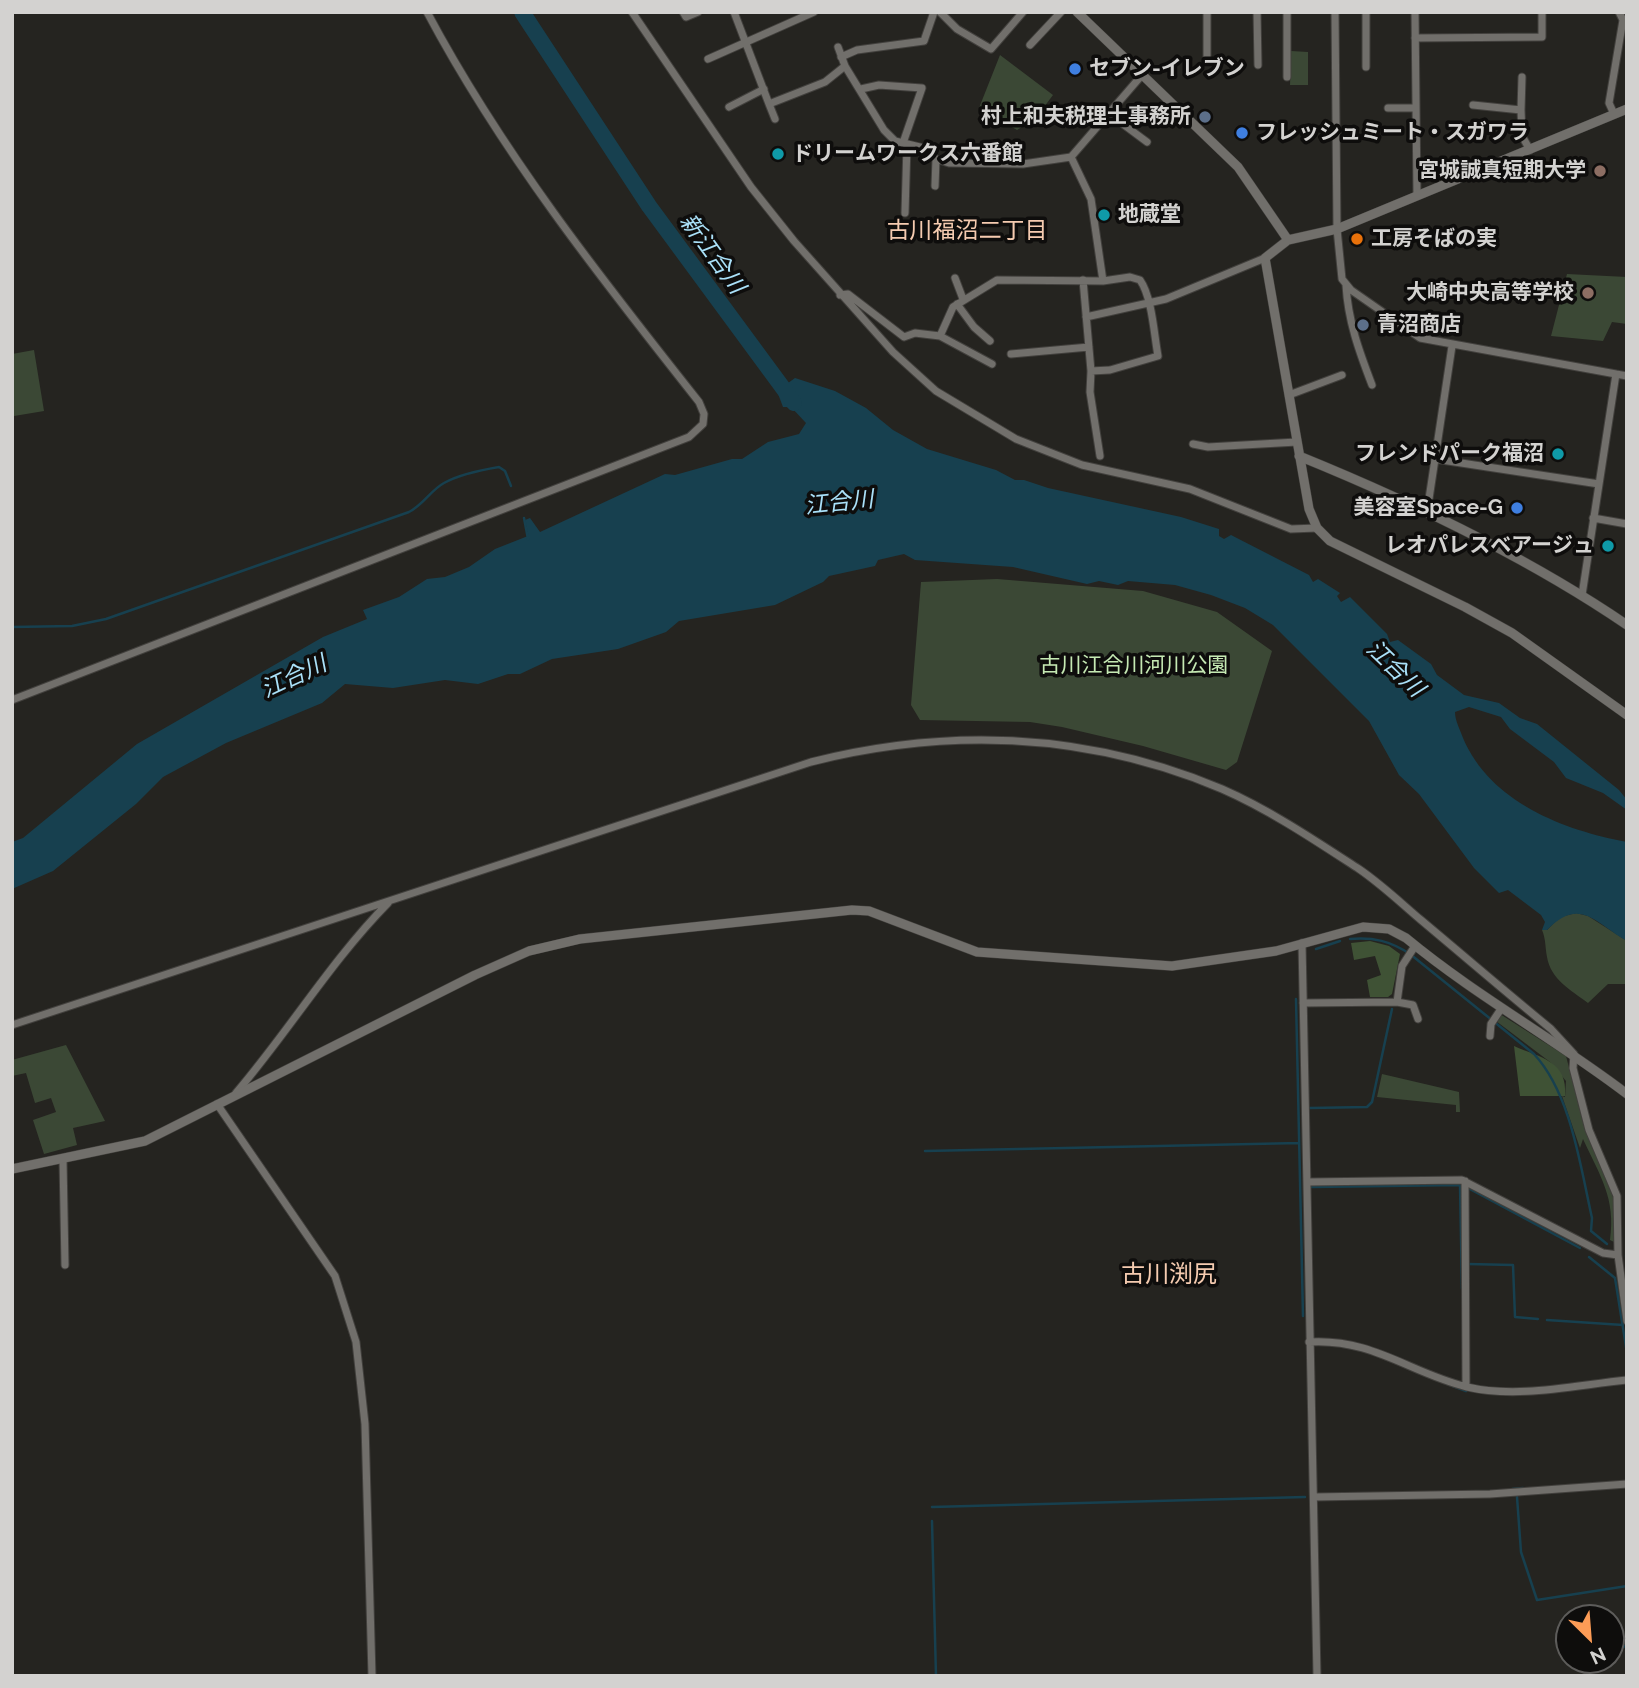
<!DOCTYPE html>
<meta charset="utf-8">
<style>
body{margin:0}
#map{position:relative;width:1639px;height:1688px;overflow:hidden;background:#252420;font-family:Raleway,sans-serif}
canvas{display:block}
.frame{position:absolute;inset:0;border:14px solid #d3d2d0;pointer-events:none}
.north{position:absolute;left:1555px;top:1604px;width:70px;height:70px;box-sizing:border-box;background:#0e0d0c;border:2px solid #5d5c5a;border-radius:50%;rotate:155deg;font-size:19px;font-weight:700;line-height:28px;text-align:center;color:#d3d2d0}
.north::after{content:'';display:block;margin:auto;width:24px;height:32px;background:#fd9c56;clip-path:polygon(50% 0,100% 100%,50% 72%,0 100%)}
</style>
<div id="map">
<canvas width="1639" height="1688"></canvas>
<div class="frame"></div>
<div class="north">N</div>
</div>
<script>
const g = document.querySelector('canvas').getContext('2d');
g.lineJoin = 'round';
function paint(path, color) { g.fillStyle = color; g.fill(path, 'evenodd'); }
function trace(path, color, width, dash) { g.strokeStyle = color; g.lineWidth = width; g.lineCap = dash ? 'butt' : 'round'; g.setLineDash(dash || []); g.stroke(path); }
function write(font, color, halo, rows, align = 'center') {
  g.font = font + ' Raleway,"Noto Sans JP",sans-serif'; g.lineWidth = 7; g.setLineDash([]); g.textBaseline = 'middle'; g.strokeStyle = halo; g.fillStyle = color; for (const [text, x, y, turn = 0] of rows) {
    g.save(); g.translate(x, y); g.rotate((+turn || 0) * Math.PI / 180); g.textAlign = isNaN(turn) ? turn : align; if (halo) g.strokeText(text, 0, 0); g.fillText(text, 0, 0); g.restore();
  }
}
const green = new Path2D(`
 M1291,51L1308,52V85H1290Z
 M1000,55L1053,95L1035,119L1017,130L979,108Z
 M1567,274L1627,277V324L1612,322L1603,341L1551,336Z
 M34,350L44,411L14,416L12,354Z
 M997,579L1143,591L1217,612L1272,651L1237,762L1226,770L1143,746L1062,727L1030,722L920,720L911,705L921,582Z
 M1576,913L1588,916L1627,941V984H1608L1588,1003C1571,990 1551,980 1547,957C1545,947 1546,940 1542,930H1547L1560,917Z
 M1500,1014L1566,1056L1585,1130L1614,1199V1242L1610,1240C1616,1198 1600,1176 1583,1139L1580,1148L1562,1096L1565,1097L1566,1081L1550,1062L1496,1021Z
 M66,1045L105,1121L73,1128L77,1145L44,1154L33,1120L56,1112L51,1098L35,1103L26,1073L12,1076V1060Z
 M1382,1074L1459,1092L1460,1112H1456V1105L1377,1097Z`);
const forest = new Path2D(`
 M1370,941L1389,946L1400,954L1392,994L1388,997H1370L1367,980L1381,975L1375,956L1354,960L1351,943Z
 M1514,1046C1541,1058 1568,1061 1565,1096H1520Z`);
const water = new Path2D(`
 M795,378L835,391L866,408L893,430L927,449L996,470L1015,480H1024L1048,488L1181,517L1219,529V536L1224,539L1231,535L1309,575L1313,582L1318,579L1340,593L1337,596L1341,602L1350,597L1387,634L1390,642L1398,640L1431,664L1437,675L1464,695L1499,703L1520,718L1537,724L1619,790L1627,800V810L1603,793L1566,778L1554,762L1510,729L1501,717L1469,707L1455,712C1455,721 1460,729 1463,738C1490,802 1563,830 1627,842V941C1595,923 1580,896 1547,930H1542L1545,922L1541,915L1508,890L1499,893L1474,868L1419,794L1399,775L1369,721L1273,625L1245,608L1211,595L1175,585L1128,581L1118,585L1099,581L1087,584L1013,567L915,560L904,554L878,560L875,566L829,576L823,582L775,605L679,621L666,632L618,649L552,659L520,674H508L478,684L445,680L393,688L345,684L322,703L226,743L163,777L136,804L53,871L12,889V842L23,838L137,744L323,637L367,619L363,610L399,597L427,579L445,577L469,567L495,549L528,536L525,520L530,518L540,532L665,474L675,475L732,459H742L768,442L799,434L806,423L791,407H783L777,391Z`);
const stream = new Path2D(`
 M524,518L528,539
 M12,627L72,626L106,619L409,512C423,505 431,490 444,483C460,474 481,470 499,467L505,471L511,486
 M1350,939C1374,937 1390,941 1410,954L1534,1054C1571,1094 1580,1165 1592,1218L1591,1231L1607,1244
 M1316,949L1340,941
 M1296,999L1303,1316
 M1310,1108L1367,1107L1372,1102L1392,1009
 M925,1151L1299,1143
 M1312,1187L1460,1185L1462,1289
 M1466,1187L1580,1248
 M1626,1256L1627,1257
 M1589,1257L1615,1278L1627,1353
 M1467,1264L1513,1265L1515,1317L1538,1319
 M1547,1320L1623,1325
 M1450,1385L1466,1391
 M1512,1489L1523,1488
 M1517,1497L1521,1552L1537,1600L1627,1586
 M932,1507L1305,1497
 M932,1521L936,1676
 M1611,1654L1627,1645
 M1595,1663L1600,1660`);
const river = new Path2D(`
 M522,12L649,206L794,403`);
const minor = new Path2D(`
 M632,12L751,187L794,241L893,352L936,391L1016,439L1082,465L1190,489L1291,529L1317,528
 M683,12L686,17L698,12
 M734,12L769,104L825,82L845,66
 M940,12L957,29L991,49L1023,12
 M1207,12V61
 M1257,12L1258,65
 M1335,12L1337,229L1342,279L1351,290L1420,338L1616,374
 M1415,12L1417,195
 M1415,38L1542,37V12
 M1030,45L1061,12
 M838,47L845,66L884,130L895,141L924,148L936,159L949,163L1023,164L1071,157L1142,75
 M841,57L857,50L924,41L934,12
 M708,59L814,12
 M1366,67V12
 M1287,77V12
 M861,89L879,85L922,88L903,143
 M769,104L775,119
 M1473,105L1521,110L1522,136L1530,150
 M729,107L764,89
 M1388,108H1416
 M1521,110L1522,77
 M1108,113L1147,142
 M1614,114L1609,103L1623,20L1619,12
 M1071,157L1091,199L1103,281
 M935,186L936,159
 M905,213L907,144
 M955,278L963,299
 M1083,280L1091,371
 M1346,285C1348,321 1359,351 1372,385
 M840,295L848,294L904,337L915,333L940,336L953,307L997,280L1103,281L1130,277L1140,280C1152,297 1154,334 1158,356L1110,370L1091,371L1090,392L1100,456
 M957,304L974,327L990,341
 M1086,317L1166,299L1265,258
 M940,336L992,364
 M1452,346L1435,459L1599,484
 M1011,354L1089,347
 M1289,395L1342,375
 M1193,444L1208,447L1297,442
 M1427,512L1435,459
 M1593,518L1627,524
 M1582,595L1616,374L1627,376
 M12,700L689,437L703,424L704,414L699,402C600,277 502,153 427,12
 M1302,943L1317,1676
 M1397,1002L1413,1005L1418,1019
 M1303,1003L1397,1002L1402,966L1415,946
 M12,1025L811,762C950,727 1089,733 1222,789C1270,810 1316,841 1359,869C1381,884 1401,903 1421,920C1464,956 1507,993 1551,1029L1574,1054L1573,1068L1589,1130L1617,1196L1618,1255L1627,1321
 M1490,1036L1491,1024L1501,1009
 M236,1093C289,1031 331,961 388,903
 M217,1104L335,1276L356,1342L365,1424L372,1676
 M63,1160L65,1265
 M1465,1181L1466,1386
 M1307,1182L1462,1180L1603,1253L1618,1255
 M1309,1342C1372,1338 1410,1373 1467,1387C1518,1399 1576,1385 1627,1380
 M1314,1497L1490,1494L1627,1484`);
const tertiary = new Path2D(`
 M1077,12L1238,167L1288,240
 M1627,109L1337,229L1288,240L1265,258L1309,509L1317,528L1330,541L1465,607L1512,633L1627,715
 M1299,456C1412,502 1526,556 1627,625
 M12,1169L145,1141L475,975L529,951L580,939L852,910L869,911L977,952L1172,966L1276,951L1363,927L1389,929L1406,938C1476,996 1555,1039 1627,1094`);
const markers = [
 [1075,69,7,"#3f7fe0"],
 [1205,117,7,"#5c6f8a"],
 [1242,133,7,"#3f7fe0"],
 [778,154,7,"#0f9aa8"],
 [1600,171,7,"#8d6e63"],
 [1104,215,7,"#0f9aa8"],
 [1357,239,7,"#e8710a"],
 [1588,293,7,"#8d6e63"],
 [1363,325,7,"#5c6f8a"],
 [1558,454,7,"#0f9aa8"],
 [1517,508,7,"#3f7fe0"],
 [1608,546,7,"#0f9aa8"]
];
const poiNames = [
 ["セブン-イレブン",1089,69],
 ["村上和夫税理士事務所",1191,117,"right"],
 ["フレッシュミート・スガワラ",1256,133],
 ["ドリームワークス六番館",792,154],
 ["宮城誠真短期大学",1586,171,"right"],
 ["地蔵堂",1118,215],
 ["工房そばの実",1371,239],
 ["大崎中央高等学校",1574,293,"right"],
 ["青沼商店",1377,325],
 ["フレンドパーク福沼",1544,454,"right"],
 ["美容室Space-G",1503,508,"right"],
 ["レオパレスベアージュ",1594,546,"right"]
];
const parkNames = [
 ["古川江合川河川公園",1134,666]
];
const neighbourhoodNames = [
 ["古川福沼二丁目",967,231]
];
const waterNames = [
 ["新江合川",712,254,54],
 ["江合川",839,503,-6],
 ["江合川",1395,669,44],
 ["江合川",294,677,-25]
];
const quarterNames = [
 ["古川渕尻",1169,1275]
];
paint(green, '#3b4835');
paint(forest, '#3f5235');
paint(water, '#17404f');
trace(stream, '#17404f', 2.5);
trace(river, '#17404f', 16);
trace(minor, '#42403d', 9);
trace(tertiary, '#42403d', 10);
trace(minor, '#716f6b', 7);
trace(tertiary, '#716f6b', 9);
for (const [x, y, r, color] of markers) { const dot = new Path2D(); dot.arc(x, y, r, 0, 2 * Math.PI); g.fillStyle = color; g.fill(dot); trace(dot, '#0e0d0c', 2.5); }
write('bold 21px', '#d3d2d0', '#0e0d0c', poiNames, 'left');
write('21px', '#c5e9b3', '#0e0d0c', parkNames);
write('23px', '#f5cbb0', '#0e0d0c', neighbourhoodNames);
write('italic 23px', '#aae1f9', '#0e0d0c', waterNames);
write('24px', '#f5cbb0', '#0e0d0c', quarterNames);
</script>
